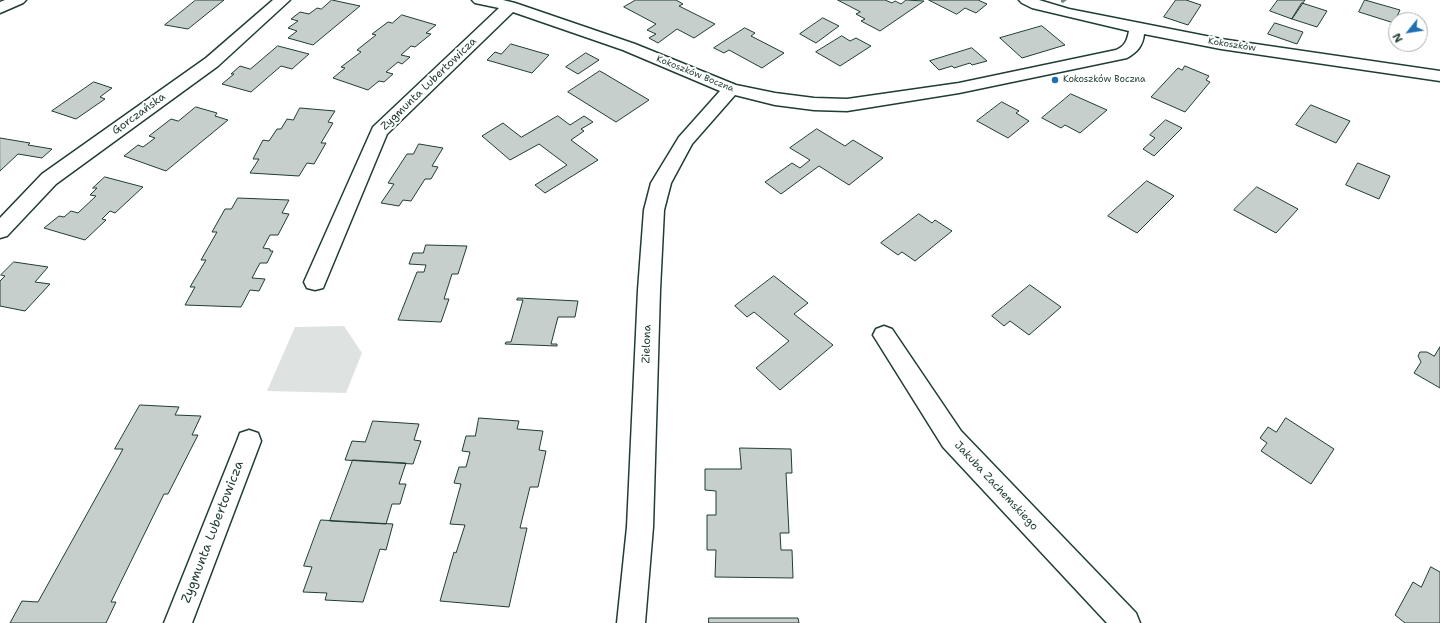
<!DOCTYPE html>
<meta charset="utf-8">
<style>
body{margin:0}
#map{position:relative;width:1440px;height:623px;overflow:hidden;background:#fff;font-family:"Shantell Sans",sans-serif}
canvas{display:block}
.north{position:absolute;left:1388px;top:12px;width:40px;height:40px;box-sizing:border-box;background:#fff;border:1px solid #a5b1ae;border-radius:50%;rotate:240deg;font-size:11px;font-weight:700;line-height:16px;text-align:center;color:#1f3d34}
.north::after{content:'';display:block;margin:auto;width:14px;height:18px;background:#1f6fb2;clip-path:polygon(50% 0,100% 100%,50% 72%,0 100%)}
</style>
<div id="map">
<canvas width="1440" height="623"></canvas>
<div class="north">N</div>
</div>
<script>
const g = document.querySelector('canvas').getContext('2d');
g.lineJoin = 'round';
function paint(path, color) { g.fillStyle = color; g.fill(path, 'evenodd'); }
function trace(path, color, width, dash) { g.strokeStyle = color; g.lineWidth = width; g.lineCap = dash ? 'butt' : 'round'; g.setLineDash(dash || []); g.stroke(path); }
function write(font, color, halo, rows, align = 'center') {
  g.font = font + ' "Shantell Sans",sans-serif'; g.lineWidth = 4; g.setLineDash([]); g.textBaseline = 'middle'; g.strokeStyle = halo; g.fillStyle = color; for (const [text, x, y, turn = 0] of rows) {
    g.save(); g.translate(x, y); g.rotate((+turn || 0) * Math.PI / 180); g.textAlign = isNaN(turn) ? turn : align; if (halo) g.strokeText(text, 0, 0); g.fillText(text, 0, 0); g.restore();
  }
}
const green = new Path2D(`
 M344,326L362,353L346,393L267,391L295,327Z`);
const stream = new Path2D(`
 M1061,0H1067L1063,3L1061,2Z`);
const building = new Path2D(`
 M196,0H224L188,29L165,25Z
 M332,0L360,6L313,45L288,38L297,31L288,28L298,21L291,19L300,12L309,14L317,8L321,9Z
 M636,0H676L683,4L679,6L715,24L694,38L677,29L658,43L649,38L656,34L647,30L656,24L624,7Z
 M838,0H885L892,3L895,1L901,4L906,0L924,1L880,31L861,21L865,19L856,14L860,12Z
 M929,0H978L987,4L976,13L965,8L957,14Z
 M1176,0H1186L1201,5L1188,25L1164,17Z
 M1278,0H1305L1292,19L1270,11Z
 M1365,0L1400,10L1394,23L1359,12Z
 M1302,3L1327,11L1317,27L1292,19Z
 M402,15L436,25L426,33L431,34L415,47L411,46L401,55L410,57L402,64L398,62L386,72L393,74L384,82L379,81L368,90L333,78L345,68L341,67L361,52L357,50L376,35L372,34L388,22L392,23Z
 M823,18L839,26L816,43L800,34Z
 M1275,23L1303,32L1297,44L1268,34Z
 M1042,26L1065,45L1022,58L1000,38Z
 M745,28L755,33L751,36L784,53L762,68L729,50L724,53L714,48Z
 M842,36L850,41L856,38L871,46L840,66L816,52Z
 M511,44L549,55L532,73L487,60L495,52L501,54Z
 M278,46L309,54L292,69L281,66L251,92L222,84L234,74H231L240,66L250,69Z
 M972,48L987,61L972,65L970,63L954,68L952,66L939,70L930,61Z
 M586,53L599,60L578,74L566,67Z
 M1185,66L1209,76L1206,80L1210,82L1185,112L1151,97L1178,68L1182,70Z
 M600,71L649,100L616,122L568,92Z
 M94,82L112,88L100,97L105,99L76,119L52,111Z
 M1071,94L1107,110L1080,133L1065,125L1061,128L1042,118Z
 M1002,102L1019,111L1016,113L1029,121L1008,138L977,121Z
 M1311,105L1350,121L1336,143L1296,125Z
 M196,107L217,113L215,116L228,120L166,171L124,156L138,145L143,147L155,138L149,136L171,119L178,121Z
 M300,108L335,111L328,122L333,123L321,143H326L314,164L307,163L299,176L250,173L259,159H253L263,140L269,141L277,129H281L287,119L293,120Z
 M558,116L570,125L584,116L593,122L581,129L584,131L571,140L598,160L545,193L535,185L567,165L539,144L510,160L482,136L503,123L521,137Z
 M1166,120L1182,128L1154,156L1143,149L1155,138L1150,135Z
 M817,129L845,146L853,140L883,158L849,185L819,166L781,194L765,182L792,163L800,168L810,160L790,148Z
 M0,138L30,143L28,145L52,149L42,158L18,154L0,171Z
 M419,144L443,148L432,166L438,167L431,179H425L411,201L403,200L399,206L381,203L394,184L388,183L407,154H413Z
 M1358,163L1390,176L1379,199L1346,185Z
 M105,177L143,187L115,213L110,211L102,219L106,220L85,240L44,228L59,216L64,217L71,211L78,213L96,196L90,195L97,188H93Z
 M1147,181L1174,196L1137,233L1108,216Z
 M1257,187L1298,209L1276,233L1234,210Z
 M238,198L289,200L282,213L289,214L278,235H270L263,248L270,249V251H273L267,263H260L252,278L265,279L259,291L250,290L241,307L185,305L195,287H190L206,260H201L217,232H212L225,209H231Z
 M919,214L932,223L935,220L952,231L915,261L902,252L898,255L881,243Z
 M426,245L467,246L458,274H452L444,299H449L441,322L398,320L417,272H424L426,265L409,264L413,253H423Z
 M14,262L48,267L35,282L50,284L25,311L0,306V281L5,276L1,275Z
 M774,276L808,303L794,314L833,345L780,390L756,368L789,341L754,312L747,317L735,306Z
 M1030,285L1061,307L1029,335L1010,321L1004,326L992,316Z
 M518,298L578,301L575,317H558L551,344H557V346L505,344L506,342H511L523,300H517Z
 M1440,347V388L1414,373L1421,362L1418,356L1420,352H1427L1434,356Z
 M140,405L179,407L175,415L201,416L192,435H198L168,494H164L111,602H116L106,623H10L22,601L38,602L123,449H115Z
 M479,418L519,421L517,429L543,431L539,450L546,451L538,487H530L520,528H527L509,607L440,601L454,552L456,553L465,525L450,524L461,484L454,483L459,467H466L470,452L462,451L466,436H475Z
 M1286,418L1334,449L1311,484L1261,451L1267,443L1260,438L1268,427L1276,432Z
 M373,421L419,424L414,440L421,441L413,464L345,460L352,441L365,442Z
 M740,448L791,449L792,473H786L789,533H780L781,550H792L793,578L715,577L716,550H707V515H716V491L705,490V469H741Z
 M353,460L406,463L399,484H406L400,504H392L386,524L330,521Z
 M321,520L393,524L386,550L380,549L363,602L325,600L327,593L303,592L312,567L304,566Z
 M1431,567L1440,572V623H1405L1395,615L1413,582L1421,587Z
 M709,618H798L799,623H709Z`);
const minor = new Path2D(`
 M5,0H26L23,3L0,13V2Z
 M273,0H290L218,66L56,184L7,236L0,238V218L42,174L206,58Z
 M472,0H503L515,3L635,44L736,85L775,93L814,98L847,99L959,83L1116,50C1125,46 1127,41 1129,31L1032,8L1022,3L1019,0H1039L1069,9L1221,39L1440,71V81L1221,49L1144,34C1143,46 1137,52 1127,58L959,93L847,111L814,110L775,105L735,95L692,144L671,183L664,210L660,290L653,527L645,623H617L627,527L638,290L644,210L651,183L679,137L720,91L623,50L513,12L387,134L323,288L315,290L307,288L304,282L373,127L499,8L475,3Z
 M884,326L892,329L961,431L1136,613L1140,623H1107L943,447L873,335L876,329Z
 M249,430L258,433L261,441L192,623H164L237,441L240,433Z`);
const markers = [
 [1055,80,4,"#1f6fb2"]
];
const farStreetnames = [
 ["Kokoszków",1232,45,9],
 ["Kokoszków Boczna",695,74,22]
];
const farPoinames = [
 ["Kokoszków Boczna",1063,80]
];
const streetNames = [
 ["Zygmunta Lubertowicza",429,84,-44],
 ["Gorczańska",139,114,-36],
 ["Zielona",647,344,-88],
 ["Jakuba Zachemskiego",996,486,47]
];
const nearStreetnames = [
 ["Zygmunta Lubertowicza",213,532,-69]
];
paint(green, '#dee3e2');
paint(stream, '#758883');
paint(building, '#c7cfcc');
trace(building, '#1f3d34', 1);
trace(minor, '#1f3d34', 3);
paint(minor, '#fff');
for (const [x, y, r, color] of markers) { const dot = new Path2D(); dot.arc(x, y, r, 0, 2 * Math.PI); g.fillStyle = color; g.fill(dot); trace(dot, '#fff', 1.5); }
write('9px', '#1f3d34', '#fff', farStreetnames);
write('9px', '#1f3d34', '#fff', farPoinames, 'left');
write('11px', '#1f3d34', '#fff', streetNames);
write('13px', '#1f3d34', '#fff', nearStreetnames);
</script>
